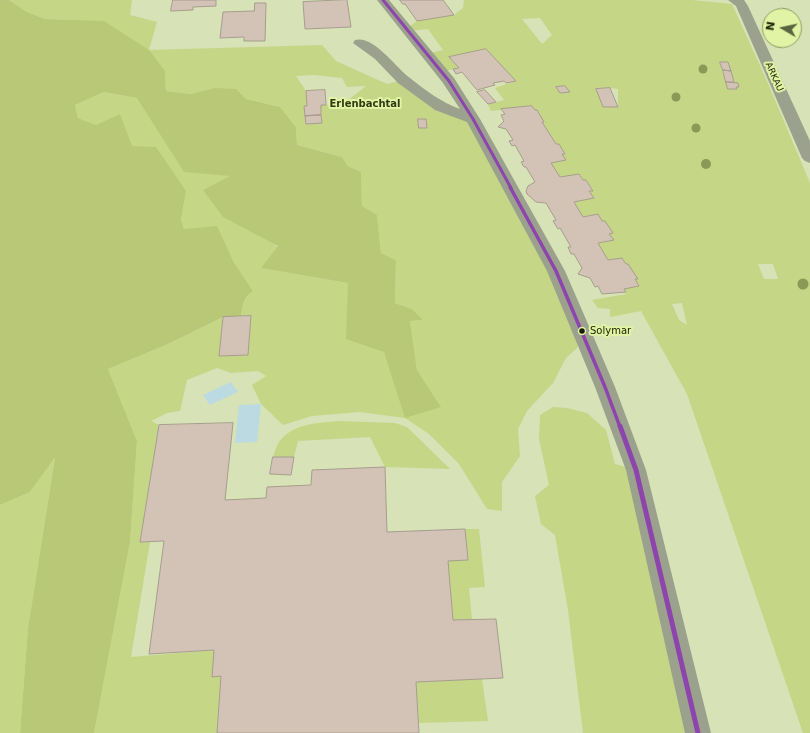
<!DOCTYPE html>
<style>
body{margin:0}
#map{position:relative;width:810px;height:733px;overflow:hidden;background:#d7e2b6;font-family:"DejaVu Sans",sans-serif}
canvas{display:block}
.north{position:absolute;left:762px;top:8px;width:40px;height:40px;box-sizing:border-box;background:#e1f3a5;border:1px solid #919e63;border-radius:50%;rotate:279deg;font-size:11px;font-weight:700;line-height:16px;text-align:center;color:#191e01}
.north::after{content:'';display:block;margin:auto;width:14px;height:18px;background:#5c6340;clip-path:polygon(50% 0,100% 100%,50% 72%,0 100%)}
</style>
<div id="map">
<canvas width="810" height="733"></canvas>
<div class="north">N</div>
</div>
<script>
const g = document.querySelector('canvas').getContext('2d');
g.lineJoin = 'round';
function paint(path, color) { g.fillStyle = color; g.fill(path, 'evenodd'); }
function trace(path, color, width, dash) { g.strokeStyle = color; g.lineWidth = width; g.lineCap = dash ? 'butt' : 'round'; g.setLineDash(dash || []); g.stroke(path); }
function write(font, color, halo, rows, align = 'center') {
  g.font = font + ' "DejaVu Sans",sans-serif'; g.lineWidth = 4; g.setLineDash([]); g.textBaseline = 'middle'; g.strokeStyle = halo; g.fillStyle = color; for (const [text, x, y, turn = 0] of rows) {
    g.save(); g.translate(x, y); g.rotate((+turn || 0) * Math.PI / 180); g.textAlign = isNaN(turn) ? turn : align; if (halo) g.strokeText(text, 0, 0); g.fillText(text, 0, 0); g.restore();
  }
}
const green = new Path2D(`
 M9,0H132L130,15L157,22L149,50L322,45L336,61L387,84L403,80L473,119L583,335L577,348L566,358L553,383L527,411L518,429L520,456L502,482V511L487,509L459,464L429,434L405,418L360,412L312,416L283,425L261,404L252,385L266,376L258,371L231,373L217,368L187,380L180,411L167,413L151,421L159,425L140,542H150L131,657L214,650L221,676L217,733H94L130,542L137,441L108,369L168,344L223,317L219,356L248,355L251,316H241C243,305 244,298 253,291L233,261L184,229L181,220L186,191C152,163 120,133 78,118L75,105L104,92L137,98L231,176L203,190L278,247L262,268L348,283L384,352L441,407L417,370L410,321L422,320L412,309L395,303L396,260L381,253L377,215L362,206L361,172L348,166L342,157L297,145L296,127L280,107L246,99L214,88L191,94L166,91L165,71L72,20L45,19L27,12ZM314,75L342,78L347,87L366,86L342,105H321L322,123L306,124L304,106H307L306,91L296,76Z
 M464,0H692L732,4L767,81L810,183V733H803L687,394L641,311L610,317V309L598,308L592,300L626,294L624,289L639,286L635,279H637L622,258L608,260L598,243L613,240L609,234L612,233L605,221H602L598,214L583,217L574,202L593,198L589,191L593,190L586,180H583L579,174L560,177L551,163L565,160L562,154L565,153L559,144H556L542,122H543L532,106L491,111L488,104L504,100L495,88L515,81L486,49L450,57L459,68L441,72L427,54L443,50L428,29L409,31L406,29L417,21L454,15L463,8ZM540,18L552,35L542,44L522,19ZM720,63H728L734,83L738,84L739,87H736L737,89H728ZM610,88L618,89V106L603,107L597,89ZM758,264H773L778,279H764ZM682,303L687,325L679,320L672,304Z
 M553,407L567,408L587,413L606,430L615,464L636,470L698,733H583L568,610L555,535L541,524L535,496L549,485L539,439L540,415Z
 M339,421L395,423L407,427L450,469L385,467L370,437L298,441L294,457H273C275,452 276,446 279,442C293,423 318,423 339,421Z
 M55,456L28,628L20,733H0V505L30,492Z
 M465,529H479L485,587L469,588L472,620H453L448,561L468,560Z
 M482,679L488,721L419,723L416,682Z`);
const forest = new Path2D(`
 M0,0H9L27,12L45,19L104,21L149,50L165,71L166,91L191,94L214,88L236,89L246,99L280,107L296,127L297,145L342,157L348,166L361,172L362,206L377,215L381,253L396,260L395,303L412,309L423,320L410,321L417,370L441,407L405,418L384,352L346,339L348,283L261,268L278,246L223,217L203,190L230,176L184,172L137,98L104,92L75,105L78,118L96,125L120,114L132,146L156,147L186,191L181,220L184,229L217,226L233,261L253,291C243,298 243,305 241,316L223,317L168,344L108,369L137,441L130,542L94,733H20L28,628L55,457L30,492L0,505Z`);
const water = new Path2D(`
 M231,382L238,392L210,405L203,395Z
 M261,404L257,442L235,443L239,405Z`);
const building = new Path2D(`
 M173,0H216V6L193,7V10L171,11Z
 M347,0L351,27L305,29L303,2Z
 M400,0H443L454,15L417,21L405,4H403Z
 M255,3H266L265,41H244V37L220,38L223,12L254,11Z
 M486,49L516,81L506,83L504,81L493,83L495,85L477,90L462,72L456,74L453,69L459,68L449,57Z
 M720,62H728L731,71L723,70Z
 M723,70L731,71L734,82H726Z
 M726,82L738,83L739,87H736L737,89H728Z
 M565,86L570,92L560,93L556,87Z
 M610,88L618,107H603L596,89Z
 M325,90L326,105H321V115L305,116L304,106H307L306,91Z
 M485,90L496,102L488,104L477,92Z
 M532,106L535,110H537L544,122H542L556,144H559L565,154H562L566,160L551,163L560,177L579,174L583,180H586L593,191H589L594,198L574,202L583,217L598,214L602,221H605L613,233L609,234L614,240L598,243L608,260L622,258L626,264H628L638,279H635L639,286L624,289L626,292L602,294L598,286L595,287L590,278L578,274L582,268L574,254H571L568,247H571L560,228L558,229L553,221L556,220L546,203L536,202L527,194L526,191L528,186L535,182L526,167H524L521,162L524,161L515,145L512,146L509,141L513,140L506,129L498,127L504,121L501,115L505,114L501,109Z
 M321,115L322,123L306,124L305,116Z
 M418,119H426L427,128H419Z
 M251,316L248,355L219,356L223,317Z
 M233,423L225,500L266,498L267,487L311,485L312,470L385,467L387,532L465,529L468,560L448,561L453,620L496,619L503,678L416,682L419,733H217L221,676L212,677L214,650L149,654L164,541L140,542L159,425Z
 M273,457H294L291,475L270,474Z`);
const street = new Path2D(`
 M377,0H389L454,78L480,119L565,271L585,317L615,387L646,470L711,733H685L626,470L595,387L547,271L467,122L435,110L398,83L375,59L353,43L355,40C374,35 396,68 410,78C425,90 441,102 460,109L443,83Z
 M728,0H744L748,6L810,141V163L805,161L802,158L736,6Z`);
const bus1Far2 = new Path2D(`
 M383,0L449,81L473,119L511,188`);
const bus1Far1 = new Path2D(`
 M510,187L556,271L605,387L620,427`);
const bus1 = new Path2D(`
 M620,426L636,470L698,733`);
const trees = [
 [703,69,4.5],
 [676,97,4.5],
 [696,128,4.5],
 [706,164,5],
 [803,284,5.5]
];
const markers = [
 [582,331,3.5,"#191e01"]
];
const farStreetnames = [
 ["ARKAU",774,77,66]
];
const farNeighbourhoodnames = [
 ["Erlenbachtal",365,104]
];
const busNames = [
 ["Solymar",590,331]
];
paint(green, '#c5d687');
paint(forest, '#b8c876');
paint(water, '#bcdae1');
paint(building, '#d3c3b6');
trace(building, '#a69d8d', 1);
paint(street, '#9ca18d');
trace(bus1Far2, '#8e44ad', 3);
trace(bus1Far1, '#8e44ad', 3.5);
trace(bus1, '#8e44ad', 5);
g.fillStyle = '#8c9855';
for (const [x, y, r] of trees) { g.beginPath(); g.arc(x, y, r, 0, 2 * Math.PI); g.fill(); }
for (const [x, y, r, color] of markers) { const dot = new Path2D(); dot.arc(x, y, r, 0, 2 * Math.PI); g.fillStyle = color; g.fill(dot); trace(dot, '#e1f3a5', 1.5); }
write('9px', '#191e01', '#e1f3a5', farStreetnames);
write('bold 10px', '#313911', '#e1f3a5', farNeighbourhoodnames);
write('10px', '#191e01', '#e1f3a5', busNames, 'left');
</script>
